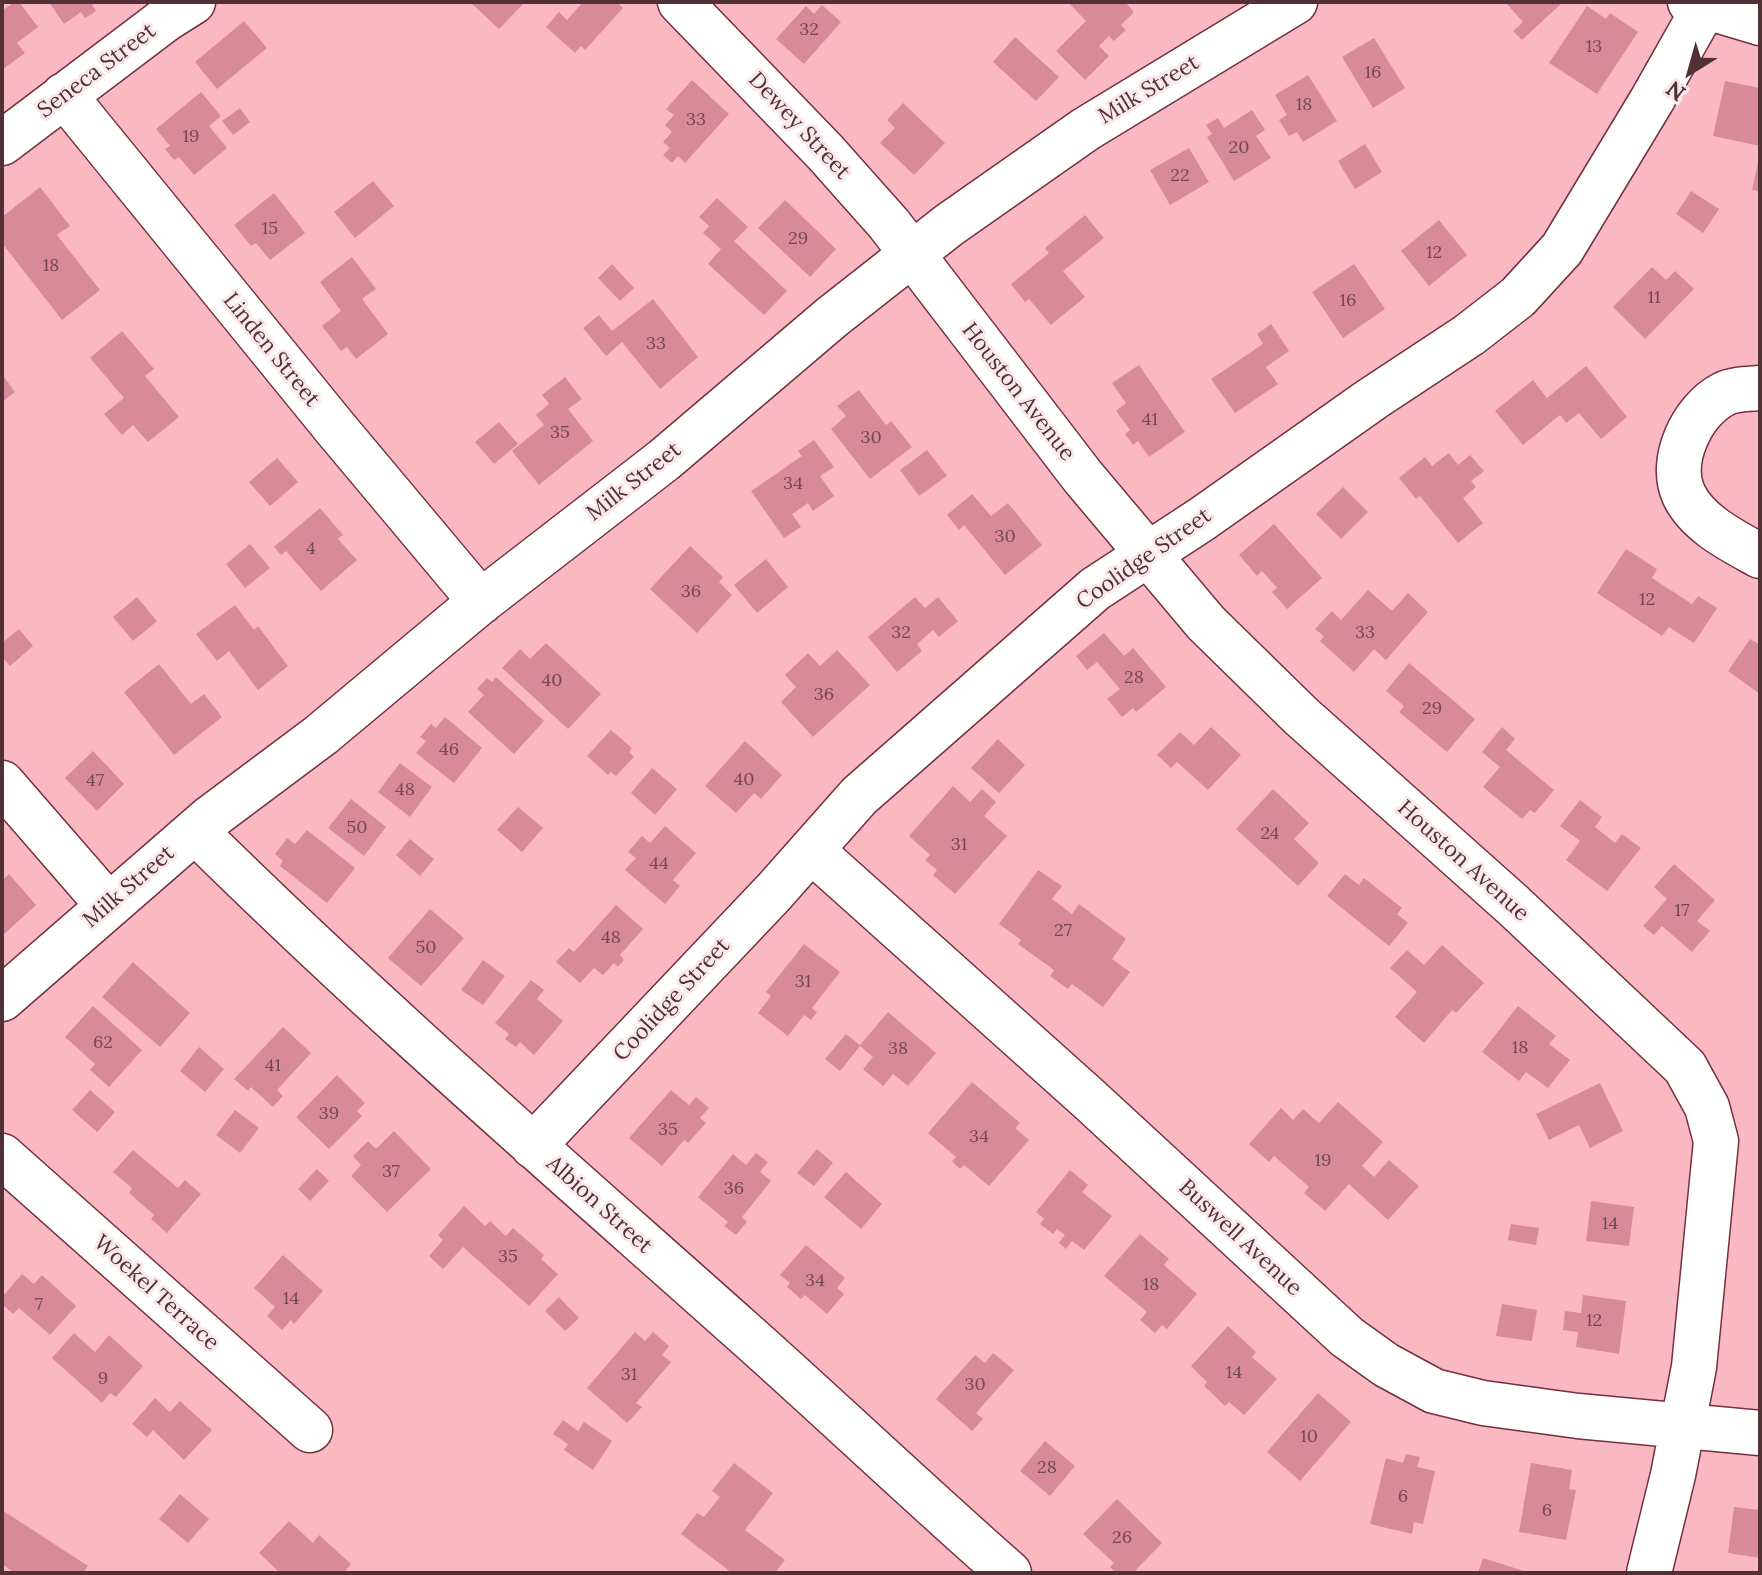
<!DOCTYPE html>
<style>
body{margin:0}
#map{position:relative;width:1762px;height:1575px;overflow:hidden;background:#fab9c1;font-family:Lora,serif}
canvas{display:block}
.frame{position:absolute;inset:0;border:4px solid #513136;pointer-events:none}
.north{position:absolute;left:1650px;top:32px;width:80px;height:80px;-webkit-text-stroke:6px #fae9eb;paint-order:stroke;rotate:217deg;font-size:22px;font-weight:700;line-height:32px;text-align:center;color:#513136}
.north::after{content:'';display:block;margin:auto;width:28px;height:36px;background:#513136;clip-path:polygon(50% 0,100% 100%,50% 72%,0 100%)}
</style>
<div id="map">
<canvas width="1762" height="1575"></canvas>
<div class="frame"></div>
<div class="north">N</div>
</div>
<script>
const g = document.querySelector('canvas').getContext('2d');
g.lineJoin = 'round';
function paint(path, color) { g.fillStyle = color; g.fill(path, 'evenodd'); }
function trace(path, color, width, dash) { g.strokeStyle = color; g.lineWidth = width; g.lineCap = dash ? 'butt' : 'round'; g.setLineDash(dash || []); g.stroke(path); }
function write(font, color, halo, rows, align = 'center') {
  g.font = font + ' Lora,serif'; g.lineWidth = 6; g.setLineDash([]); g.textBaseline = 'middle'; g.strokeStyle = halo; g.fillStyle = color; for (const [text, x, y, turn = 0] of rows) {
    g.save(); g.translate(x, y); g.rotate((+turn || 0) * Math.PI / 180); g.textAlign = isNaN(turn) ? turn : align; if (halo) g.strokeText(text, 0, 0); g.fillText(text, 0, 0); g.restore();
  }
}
const building = new Path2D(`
 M14,2H19L38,27L17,43L25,53L2,70V11Z
 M49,2H97L92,5L96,11L85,18L81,12L64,24Z
 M470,2H525L499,29Z
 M583,2H617L623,8L585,50L581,46L575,53L546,27L559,12L567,20Z
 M1068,2H1125L1134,12L1121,25L1126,30L1114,41L1109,36L1099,46L1109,56L1085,80L1056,51L1086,21Z
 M1505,2H1563L1522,40L1513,31L1523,22Z
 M822,5L841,22L804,64L776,39L806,6L814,14Z
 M1587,6L1606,19L1610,13L1638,32L1597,94L1549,63Z
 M244,21L267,48L217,89L195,62Z
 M1015,37L1059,77L1036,101L993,62Z
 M1374,38L1405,88L1373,108L1342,57Z
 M1308,75L1337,121L1303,142L1297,132L1289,136L1279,120L1287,115L1275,95Z
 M692,80L729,114L685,163L678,156L672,163L663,155L670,148L663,142L672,132L665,125L674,115L666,109Z
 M1725,81L1760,88V146L1713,136Z
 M201,92L221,116L209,126L227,148L194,175L179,157L174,160L165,149L170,146L156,129Z
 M903,103L945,143L914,175L880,143L895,128L887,120Z
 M240,108L250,122L233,135L222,121Z
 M1252,110L1265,130L1256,136L1271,158L1234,181L1207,137L1212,134L1206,125L1218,118L1224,128Z
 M1365,144L1382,172L1355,189L1338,161Z
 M1189,148L1209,182L1170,205L1150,170Z
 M1759,158H1760V191L1752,190Z
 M373,181L394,206L355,238L334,212Z
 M40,187L70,226L57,235L100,290L62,320L2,243V217Z
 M1691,191L1719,209L1703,233L1676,214Z
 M274,193L305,233L270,260L256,243L251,246L234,225Z
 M717,198L748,227L734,241L787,291L764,315L708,264L721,249L703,233L709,226L699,217Z
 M785,200L836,249L810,277L758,228Z
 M1085,215L1104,238L1063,271L1085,297L1051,325L1029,299L1025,302L1011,284L1049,253L1045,248Z
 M1439,220L1467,255L1429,286L1401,251Z
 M352,257L376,289L362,299L388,334L356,359L347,347L341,351L322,326L341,311L320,282Z
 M612,264L634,288L620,301L598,278Z
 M1354,264L1385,309L1343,338L1312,292Z
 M1652,267L1666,280L1675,271L1694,289L1645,339L1613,307Z
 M653,299L698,357L660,389L622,342L606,356L583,328L599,315L612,331Z
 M1271,324L1289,351L1266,367L1278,384L1235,413L1211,379L1263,344L1257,334Z
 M122,331L154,369L145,376L179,417L148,442L133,425L122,435L104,414L124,398L90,358Z
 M1139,365L1185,432L1149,457L1138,441L1133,445L1125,434L1130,430L1116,411L1126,403L1112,383Z
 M1586,366L1627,417L1601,439L1579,413L1566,423L1560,415L1523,445L1495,411L1533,380L1547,398Z
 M2,374L15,392L2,402Z
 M565,377L582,399L568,409L593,441L539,485L512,451L544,425L536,415L549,404L542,395Z
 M859,390L886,425L891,421L912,447L870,479L831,429L846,416L837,406Z
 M499,422L518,444L494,464L475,442Z
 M814,440L834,467L820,476L834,496L813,511L808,503L792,514L801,527L784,538L751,491L802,456L798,451Z
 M927,450L947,476L919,496L900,470Z
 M1449,453L1458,465L1470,455L1484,471L1471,481L1476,487L1463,498L1483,523L1458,543L1420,496L1416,499L1399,478L1425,457L1432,466Z
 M277,458L298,482L270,506L249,482Z
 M1343,487L1368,512L1341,539L1316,514Z
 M972,494L991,516L1008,503L1042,545L1005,575L964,525L959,530L947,515Z
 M320,508L343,535L338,539L357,560L321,591L286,551L281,555L274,547Z
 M1274,524L1322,578L1287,609L1272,592L1277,588L1262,571L1257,576L1239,555Z
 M250,544L270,568L245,588L226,564Z
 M690,546L723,577L719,582L732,595L697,633L650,589Z
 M1626,549L1657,569L1652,578L1692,604L1698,596L1717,608L1694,643L1669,627L1662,636L1597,593Z
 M766,559L788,587L757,613L734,585Z
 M1368,590L1392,611L1408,593L1428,612L1386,660L1374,649L1354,672L1320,641L1324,636L1315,629L1332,611L1341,620Z
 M137,597L157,621L133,641L113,617Z
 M915,597L925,608L938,597L958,621L939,637L933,630L917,644L922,651L897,672L868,637Z
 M235,605L254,630L258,626L288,666L258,690L229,651L217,661L196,634Z
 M19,629L33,646L10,666L2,657V643Z
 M1104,633L1124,656L1133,648L1166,687L1136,712L1133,708L1122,717L1107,699L1120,689L1097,662L1087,670L1076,656Z
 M1750,639L1760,645V694L1728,671Z
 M546,643L601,694L568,729L502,668L520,649L530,659Z
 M837,650L870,685L813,737L781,702L796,687L785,675L808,653L820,666Z
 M1409,663L1475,719L1447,752L1399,712L1404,706L1386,691Z
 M159,664L191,704L204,694L222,717L174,755L124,692Z
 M496,677L544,721L514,754L468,712L484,695L477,689L487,678L492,682Z
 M445,717L482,748L454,783L416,753L426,741L420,737L431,724L436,728Z
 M1211,727L1241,755L1208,790L1177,762L1171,768L1157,755L1180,732L1194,745Z
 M1502,727L1515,739L1506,750L1554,790L1535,813L1530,810L1522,819L1483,787L1500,767L1482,752Z
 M611,730L632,748L629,752L634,757L616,776L611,772L608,775L587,756Z
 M998,739L1025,765L999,793L971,768Z
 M745,741L782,775L761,799L754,793L736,813L705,786Z
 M93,751L124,784L97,811L65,778Z
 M400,763L432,787L410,817L378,792Z
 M652,768L677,789L655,815L631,793Z
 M953,786L970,802L982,789L996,802L984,816L1007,836L955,894L933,875L937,870L925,860L930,855L909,836Z
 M1273,789L1309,823L1294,839L1319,863L1298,886L1236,829Z
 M351,799L386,827L364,856L328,828Z
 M1580,800L1602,817L1595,827L1615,843L1622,834L1641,848L1607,891L1566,860L1580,841L1560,826Z
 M518,807L543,828L522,852L497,830Z
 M665,826L696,853L673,880L680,886L665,904L625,870L636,858L628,852L642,836L650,843Z
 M307,830L355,868L327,903L280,866L283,861L275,854L287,838L295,844Z
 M410,839L434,859L420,876L396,855Z
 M1674,864L1715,900L1697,921L1710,931L1692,952L1662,926L1654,935L1643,926L1667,899L1654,887Z
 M1038,870L1062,886L1052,899L1072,914L1079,904L1126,939L1112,959L1130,972L1103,1007L1072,984L1068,989L1050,976L1054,970L1018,944L1021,940L999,924Z
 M9,874L36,905L2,936V881Z
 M1345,874L1359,885L1364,878L1402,908L1397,914L1408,923L1389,946L1327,896Z
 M616,905L643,929L620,955L624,960L618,967L614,963L603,975L594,968L580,983L556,962L569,948L574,952Z
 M430,909L464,938L421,986L388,958Z
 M804,944L840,972L812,1008L817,1012L811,1020L804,1015L788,1036L758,1013L771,996L766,992Z
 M1442,945L1484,983L1456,1013L1452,1010L1424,1043L1395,1017L1417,992L1390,968L1407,950L1424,965Z
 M483,960L505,976L483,1005L461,990Z
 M133,962L190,1013L160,1047L102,997Z
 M531,980L544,990L537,999L563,1021L534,1055L520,1042L516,1047L505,1039L509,1034L495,1023Z
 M93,1006L142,1050L109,1087L90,1070L95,1064L65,1037Z
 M1518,1006L1556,1036L1549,1044L1570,1060L1548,1088L1526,1072L1519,1081L1482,1052Z
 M888,1012L936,1053L908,1086L893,1074L883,1086L863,1069L873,1057L860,1046L840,1071L825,1059L846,1034L860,1045Z
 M283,1027L311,1053L277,1090L283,1096L273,1107L251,1087L248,1091L234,1079Z
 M199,1047L224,1069L205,1092L180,1071Z
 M337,1075L365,1103L357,1111L362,1116L329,1149L296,1117Z
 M972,1082L1020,1123L1015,1128L1029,1140L989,1186L964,1165L960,1169L952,1161L956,1157L928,1133Z
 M1600,1083L1623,1131L1590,1148L1579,1125L1549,1140L1536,1114Z
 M90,1090L115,1112L97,1132L72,1110Z
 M671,1090L689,1105L696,1097L709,1108L700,1118L706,1123L688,1143L684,1140L662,1166L629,1138Z
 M1338,1102L1383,1142L1362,1166L1374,1177L1389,1160L1419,1186L1388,1220L1349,1184L1325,1211L1304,1193L1309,1187L1274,1156L1269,1162L1249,1144L1281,1108L1293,1120L1303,1109L1319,1123Z
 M235,1110L259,1128L240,1153L216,1135Z
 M394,1131L431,1169L387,1212L351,1176L361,1165L353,1156L368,1141L376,1149Z
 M817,1149L833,1163L814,1186L797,1173Z
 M133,1150L178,1188L185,1180L201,1194L167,1233L151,1219L154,1215L129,1193L132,1188L113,1172Z
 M756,1153L768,1162L760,1172L771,1181L742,1217L747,1222L736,1235L724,1226L728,1222L698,1197L733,1154L746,1165Z
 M317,1169L329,1181L310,1201L298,1189Z
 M1070,1170L1088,1185L1082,1192L1112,1216L1084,1250L1072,1241L1066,1249L1059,1243L1065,1235L1057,1229L1053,1234L1040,1224L1044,1219L1036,1212Z
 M846,1172L882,1204L861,1229L824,1197Z
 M1591,1201L1634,1207L1629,1246L1586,1241Z
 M464,1206L485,1226L490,1221L506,1236L513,1228L544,1255L541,1259L558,1274L529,1306L463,1247L443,1269L429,1256L443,1240L438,1235Z
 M1511,1224L1539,1228L1536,1245L1508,1240Z
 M1140,1234L1169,1259L1164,1265L1197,1294L1167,1329L1162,1325L1155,1333L1140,1320L1147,1312L1104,1276Z
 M806,1245L845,1278L837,1288L844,1294L827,1314L805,1295L801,1299L787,1287L790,1283L780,1275Z
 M283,1255L323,1291L294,1324L291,1320L282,1330L267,1316L275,1307L254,1288Z
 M22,1274L34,1284L42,1275L76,1306L50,1335L19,1308L13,1314L2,1304V1297Z
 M1583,1295L1626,1301L1619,1354L1576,1347L1578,1332L1563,1330L1565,1311L1581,1313Z
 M559,1297L579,1318L565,1331L545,1311Z
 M1502,1304L1537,1310L1532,1341L1496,1336Z
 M1228,1326L1256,1352L1252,1357L1277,1379L1244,1415L1229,1402L1225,1406L1204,1386L1207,1382L1191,1366Z
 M635,1332L645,1341L653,1332L669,1346L662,1355L671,1362L636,1403L642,1407L627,1423L587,1388Z
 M74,1333L95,1352L109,1335L143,1366L116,1397L110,1393L102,1403L52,1358Z
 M993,1353L1014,1370L976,1413L983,1419L972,1431L936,1399L975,1355L985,1363Z
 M1318,1393L1351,1422L1300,1481L1267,1452Z
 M155,1398L170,1412L180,1401L212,1430L184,1460L153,1430L147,1437L132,1424Z
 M563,1420L578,1431L584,1422L612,1441L593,1470L564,1450L568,1444L553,1434Z
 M1045,1441L1075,1466L1050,1496L1020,1471Z
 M1406,1454L1420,1457L1417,1467L1435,1471L1423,1524L1414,1522L1412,1534L1370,1524L1386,1458L1403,1463Z
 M734,1463L773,1493L745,1530L785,1560L775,1573H732L681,1534L697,1513L704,1517L720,1497L712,1491Z
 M1531,1463L1572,1470L1569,1489L1576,1490L1566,1540L1519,1532Z
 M180,1494L209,1519L188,1543L159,1519Z
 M1117,1499L1162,1543L1133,1573H1116L1110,1567L1114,1563L1083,1534Z
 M1734,1507L1760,1510V1558L1728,1553Z
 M2,1510L88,1566L83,1573H15L2,1564Z
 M289,1521L313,1543L319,1535L351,1564L346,1570L349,1573H280L259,1553Z
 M1483,1558L1527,1572L1526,1573H1478Z`);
const minor = new Path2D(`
 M680,2L825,152L889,224L1083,477L1206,623L1301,716L1513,905L1685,1067L1707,1107L1716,1141L1694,1367L1673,1475L1649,1573
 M1690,2L1760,23
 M64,95L336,429L481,602
 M2,143L166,19L193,2
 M1760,388C1749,389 1733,389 1724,394C1692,410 1668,461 1684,495C1698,524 1733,541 1760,556
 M2,783L108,905
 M195,831C370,1004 556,1165 740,1329C830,1409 918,1493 1009,1573
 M811,850L1089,1099L1347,1337L1386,1365L1434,1391L1483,1403L1578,1416L1760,1433
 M2,999L210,818L321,735L479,603L664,460L832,317L949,225L1086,129L1295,2
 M533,1146L774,892L859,796L1095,589L1202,519L1372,399L1469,335L1518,297L1562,249L1652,100L1704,8
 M2,1156L310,1430`);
const numberNames = [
 ["32",809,30],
 ["13",1594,47],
 ["16",1373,73],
 ["18",1304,105],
 ["33",696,120],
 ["19",191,137],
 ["20",1239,148],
 ["22",1180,176],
 ["15",270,229],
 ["29",798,239],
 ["12",1434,253],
 ["18",51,266],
 ["11",1654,298],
 ["16",1348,301],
 ["33",656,344],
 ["41",1150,420],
 ["35",560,433],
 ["30",871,438],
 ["34",793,484],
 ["30",1005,537],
 ["4",311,549],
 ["36",691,592],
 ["12",1647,600],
 ["32",901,633],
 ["33",1365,633],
 ["28",1134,678],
 ["40",552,681],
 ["36",824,695],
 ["29",1432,709],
 ["46",449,750],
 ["40",744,780],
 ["47",95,781],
 ["48",405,790],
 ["50",357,828],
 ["24",1270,834],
 ["31",959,845],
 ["44",659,864],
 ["17",1682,911],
 ["27",1063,931],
 ["48",611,938],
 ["50",426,948],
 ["31",803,982],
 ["62",103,1043],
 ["18",1520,1048],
 ["38",898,1049],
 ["41",273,1066],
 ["39",329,1114],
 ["35",668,1130],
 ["34",979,1137],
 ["19",1323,1161],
 ["37",391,1172],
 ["36",734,1189],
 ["14",1610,1224],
 ["35",508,1257],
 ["34",815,1281],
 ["18",1151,1285],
 ["14",291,1299],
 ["7",39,1305],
 ["12",1594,1321],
 ["14",1234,1373],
 ["31",629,1375],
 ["9",103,1379],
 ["30",975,1385],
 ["10",1309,1437],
 ["28",1047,1468],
 ["6",1403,1497],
 ["6",1547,1511],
 ["26",1122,1538]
];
const streetNames = [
 ["Seneca Street",97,71,-37],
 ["Milk Street",1149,90,-31],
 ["Dewey Street",799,126,47],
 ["Linden Street",271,350,51],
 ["Houston Avenue",1018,392,52],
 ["Milk Street",634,482,-38],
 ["Coolidge Street",1144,559,-35],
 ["Houston Avenue",1463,861,42],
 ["Milk Street",129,887,-41],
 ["Coolidge Street",672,1000,-47],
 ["Albion Street",599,1205,42],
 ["Buswell Avenue",1240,1238,43],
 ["Woekel Terrace",156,1293,42]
];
paint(building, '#d88b96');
trace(minor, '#73303d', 47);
trace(minor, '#fff', 44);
write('18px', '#73484e', null, numberNames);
write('22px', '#513136', '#fae9eb', streetNames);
</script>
